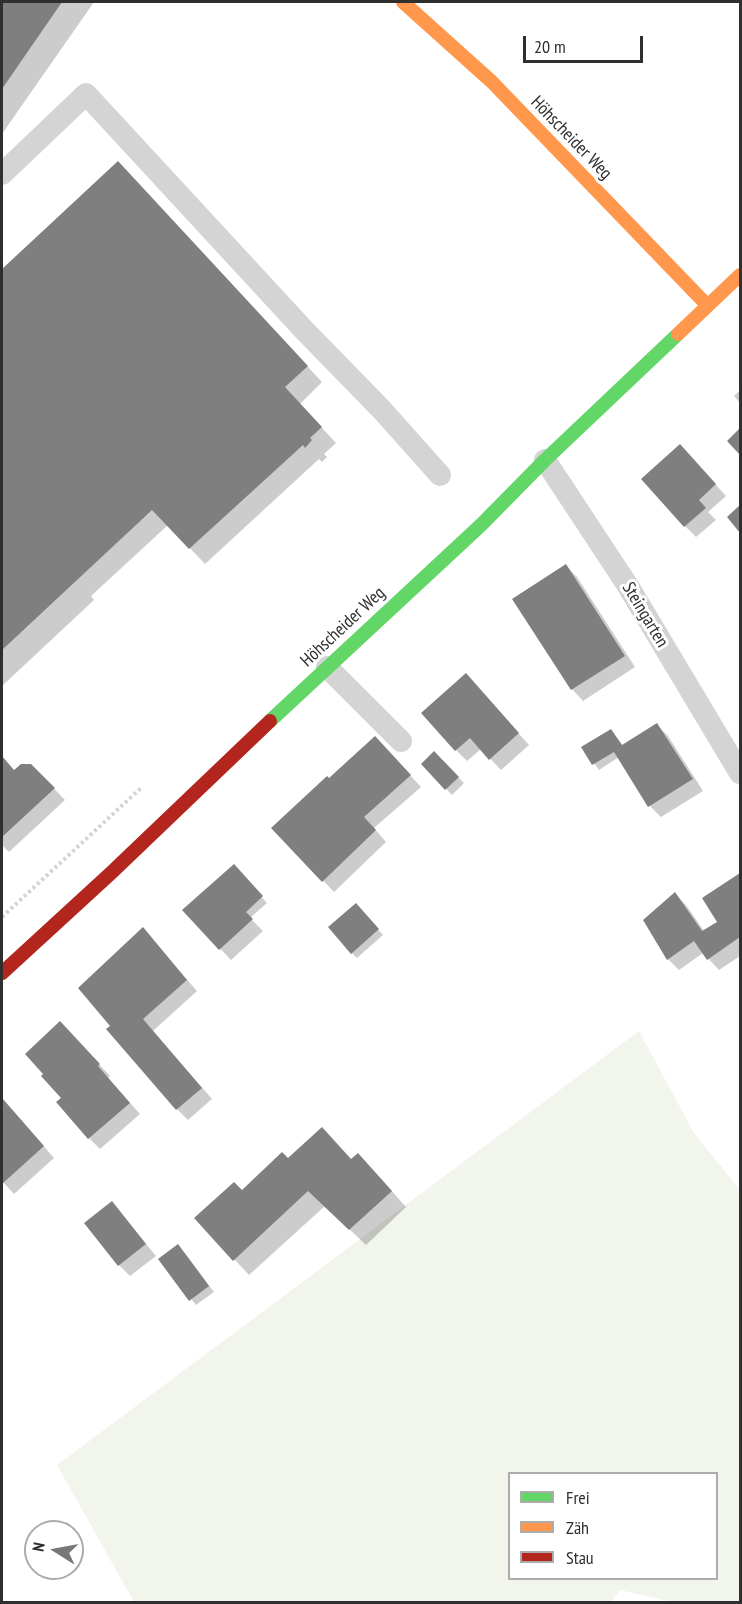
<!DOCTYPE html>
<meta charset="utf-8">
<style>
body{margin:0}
#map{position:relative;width:742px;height:1604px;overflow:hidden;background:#fff;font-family:"PT Sans Narrow",sans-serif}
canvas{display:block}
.frame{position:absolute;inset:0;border:3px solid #2f2f2f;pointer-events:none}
.legend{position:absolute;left:508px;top:1472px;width:210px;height:108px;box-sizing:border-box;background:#fff;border:2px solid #acacac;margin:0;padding:8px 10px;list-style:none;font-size:18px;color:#2f2f2f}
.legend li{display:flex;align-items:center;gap:12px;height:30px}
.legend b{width:30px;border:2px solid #acacac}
.north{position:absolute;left:24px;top:1520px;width:60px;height:60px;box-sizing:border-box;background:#fff;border:2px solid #acacac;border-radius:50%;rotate:281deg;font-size:16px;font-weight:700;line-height:24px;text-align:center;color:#2f2f2f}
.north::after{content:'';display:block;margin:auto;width:21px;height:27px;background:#787878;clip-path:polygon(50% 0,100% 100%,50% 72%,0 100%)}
.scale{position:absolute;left:523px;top:36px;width:120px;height:27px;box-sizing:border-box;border:3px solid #2f2f2f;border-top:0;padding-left:8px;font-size:18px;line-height:21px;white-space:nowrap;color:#2f2f2f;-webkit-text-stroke:4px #fff;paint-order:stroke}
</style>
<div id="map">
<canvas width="742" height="1604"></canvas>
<div class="frame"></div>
<ul class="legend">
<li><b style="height:8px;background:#63d668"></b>Frei</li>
<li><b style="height:8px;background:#ff974d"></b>Zäh</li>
<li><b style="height:8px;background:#b3261e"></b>Stau</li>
</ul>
<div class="north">N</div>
<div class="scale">20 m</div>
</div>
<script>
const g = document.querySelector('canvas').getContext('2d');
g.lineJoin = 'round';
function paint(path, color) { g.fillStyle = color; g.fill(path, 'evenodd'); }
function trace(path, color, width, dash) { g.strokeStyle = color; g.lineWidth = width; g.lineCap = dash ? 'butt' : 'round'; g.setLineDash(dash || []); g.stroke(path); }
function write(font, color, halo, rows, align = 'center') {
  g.font = font + ' "PT Sans Narrow",sans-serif'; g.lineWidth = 6; g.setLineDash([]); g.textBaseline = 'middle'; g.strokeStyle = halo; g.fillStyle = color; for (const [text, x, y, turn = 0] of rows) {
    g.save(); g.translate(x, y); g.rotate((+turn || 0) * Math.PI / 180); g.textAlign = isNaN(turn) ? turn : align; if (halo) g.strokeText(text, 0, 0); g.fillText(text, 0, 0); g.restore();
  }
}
const green = new Path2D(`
 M639,1031L694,1133L740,1190V1602H673L620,1590L611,1602H134L57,1465ZM510,1474H716V1578H510Z`);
const shadow = new Path2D(`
 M2,2H94L2,134Z
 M118,163L322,382L300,404L336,443L324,454L327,457L322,462L319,459L205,564L168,525L91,596L94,600L2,686V272Z
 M740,390V403L734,396Z
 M691,457L726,496L708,512L716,520L696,537L685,526Z
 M566,566L577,577L635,667L583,701L572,689L514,599Z
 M477,687L529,745L501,770L481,749L467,761L456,750Z
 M657,725L668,736L703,791L661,817L650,806L619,757L599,770L583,748L611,731L623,746Z
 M386,749L421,787L374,828L386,842L334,892L273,828L329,780Z
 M434,753L464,783L452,795L423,764Z
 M2,758L14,771L31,765L65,800L9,852L2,845Z
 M234,867L267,903L250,918L263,931L231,960L184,911Z
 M740,875V956L719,970L703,953L679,970L668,959L675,894L686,905L704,931L720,922L704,898Z
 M361,911L383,935L357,958L352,953Z
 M143,929L197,991L153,1031L212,1099L188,1120L177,1109L112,1026Z
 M71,1034L110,1076L108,1078L140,1114L100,1149L89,1138Z
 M2,1098L54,1158L14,1194L2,1181Z
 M352,1160L373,1170L406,1207L366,1245L325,1206L249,1275L234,1259L242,1191Z
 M112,1203L156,1256L130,1276L119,1265Z
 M184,1252L214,1292L196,1305L161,1260Z`);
const building = new Path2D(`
 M2,2H62L2,89Z
 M118,161L308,366L285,387L322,427L310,438L312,440L305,448L303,445L189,549L152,510L2,650V269Z
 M740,428V455L727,441Z
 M680,444L716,484L699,500L706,508L684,527L641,479Z
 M740,505V533L727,517Z
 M566,564L625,656L571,690L512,599Z
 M466,673L519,733L489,760L470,738L455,751L421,713Z
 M657,723L693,779L648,807L614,752L592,765L581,747L611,729L622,745Z
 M375,736L411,775L364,817L376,830L322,882L271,828L327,776L329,778Z
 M434,751L459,777L445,790L421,764Z
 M2,756L14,770L21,764H31L55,788L2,837Z
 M234,864L263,896L246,912L253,919L219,950L182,910Z
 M740,873V937L707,960L694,941L667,960L643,920L675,892L702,931L717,922L702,898Z
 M356,903L379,929L351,954L328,927Z
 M143,927L187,980L143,1019L202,1088L176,1110L106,1029L110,1026L78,988Z
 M60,1021L100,1064L98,1066L130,1103L88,1139L56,1102L61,1098L41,1076L43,1074L25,1054Z
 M2,1098L44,1146L2,1184Z
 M322,1127L351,1159L358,1153L392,1191L349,1230L308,1191L233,1261L194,1218L234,1182L242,1190L282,1152L288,1158Z
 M112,1201L146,1244L118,1266L84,1223Z
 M178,1244L209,1286L189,1301L158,1259Z`);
const path = new Path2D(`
 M2,917L142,787`);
const lane = new Path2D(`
 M2,174L86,94L304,330L382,410L440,475
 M545,460L628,586L740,773
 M327,667L401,741`);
const fast = new Path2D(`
 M270,721L481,525L545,460L678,334`);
const slow = new Path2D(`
 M403,2L492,82L707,305
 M678,334L740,275`);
const jam = new Path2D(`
 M2,973L111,873L270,721`);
const streetNames = [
 ["Höhscheider Weg",571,138,46],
 ["Steingarten",645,615,59],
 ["Höhscheider Weg",343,627,-43]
];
paint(green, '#f1f5ec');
paint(shadow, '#0003');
paint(building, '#7f7f7f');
trace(path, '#d4d4d4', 4, [3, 3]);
trace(lane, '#d4d4d4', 22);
trace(fast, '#63d668', 14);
trace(slow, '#ff974d', 14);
trace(jam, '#b3261e', 14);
write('18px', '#2f2f2f', '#fff', streetNames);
</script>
